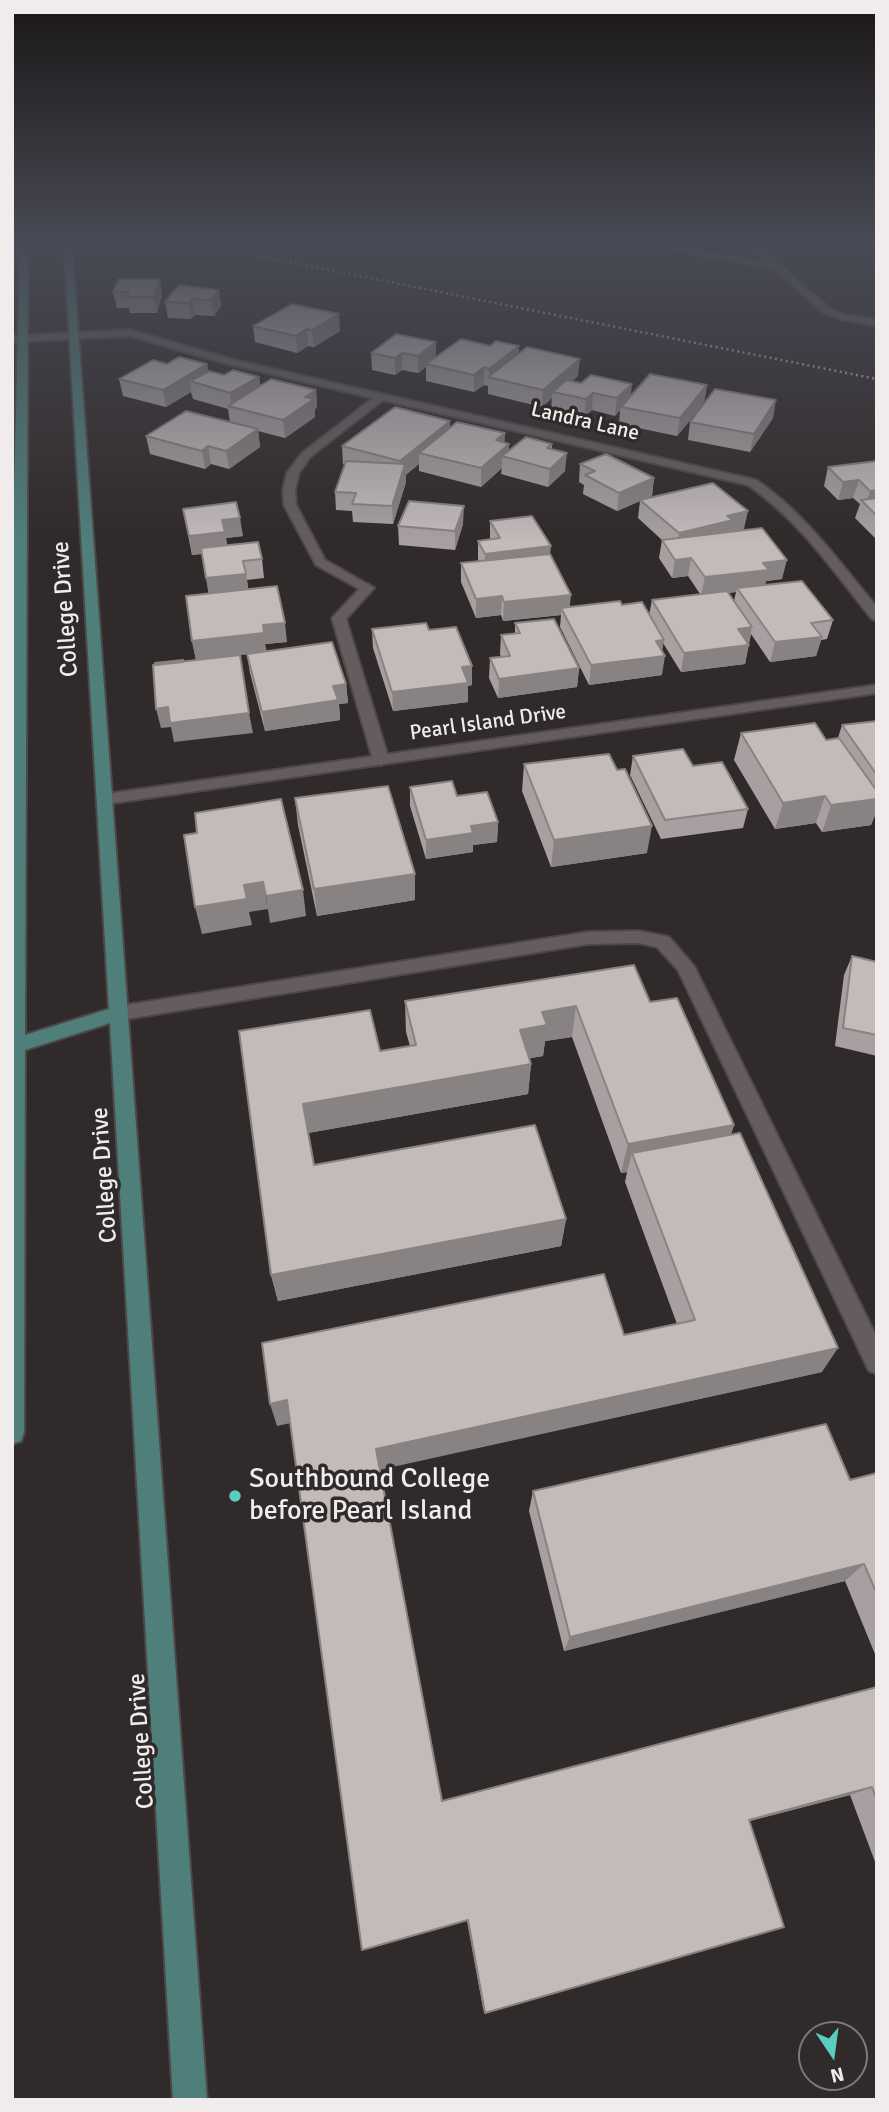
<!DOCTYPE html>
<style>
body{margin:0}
#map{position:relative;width:889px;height:2112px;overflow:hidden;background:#312a2a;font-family:Signika,sans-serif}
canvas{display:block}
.frame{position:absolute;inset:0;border:14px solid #f1ecec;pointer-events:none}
.north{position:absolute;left:798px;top:2021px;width:70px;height:70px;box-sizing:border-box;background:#312a2a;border:2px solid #7e7878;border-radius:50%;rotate:167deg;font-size:19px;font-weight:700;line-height:28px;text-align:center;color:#f1ecec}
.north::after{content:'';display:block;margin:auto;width:24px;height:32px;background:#5acebe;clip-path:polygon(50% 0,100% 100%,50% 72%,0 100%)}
</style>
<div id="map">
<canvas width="889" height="2112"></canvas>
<div class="frame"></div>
<div class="north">N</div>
</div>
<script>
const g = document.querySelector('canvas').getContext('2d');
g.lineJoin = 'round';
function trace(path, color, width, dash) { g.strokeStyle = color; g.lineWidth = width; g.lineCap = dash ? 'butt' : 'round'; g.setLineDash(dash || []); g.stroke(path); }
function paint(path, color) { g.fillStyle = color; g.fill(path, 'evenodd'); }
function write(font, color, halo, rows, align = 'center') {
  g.font = font + ' Signika,sans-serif'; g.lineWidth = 7; g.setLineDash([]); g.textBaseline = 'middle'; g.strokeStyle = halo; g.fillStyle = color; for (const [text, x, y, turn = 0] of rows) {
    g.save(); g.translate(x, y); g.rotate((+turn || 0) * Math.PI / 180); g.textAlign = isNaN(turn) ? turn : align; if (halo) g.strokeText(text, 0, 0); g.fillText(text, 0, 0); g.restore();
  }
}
const service = new Path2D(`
 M368,584L374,588L346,619L389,760L381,765L373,760L332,618L363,585Z
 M639,931L669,937L694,966L877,1338V1374L869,1371L678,970L657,947L639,943L588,944L120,1020L113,1018L111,1013L113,1008L120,1006L588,932Z`);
const minor = new Path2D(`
 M659,247H678L767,263L750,247H759L829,308L845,315L877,320V326L840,319L823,312L774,269Z
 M12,253L24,252L28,255L12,259Z
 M130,330L234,360L756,480C805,513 839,562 877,607V620L872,619C834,572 799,520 748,485L383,400L310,457L299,473L295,490L296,505L325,560L374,588L368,592L363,591L316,565L284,505L283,490L287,473L302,453L373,398L228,364L130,336L12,342V336Z
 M877,685V693L106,804L98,799L106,794Z`);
const secondary = new Path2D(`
 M20,247H28L25,1035L109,1009L64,247H72L207,2100H173L110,1023L25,1050L24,1432L21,1441L12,1444V574Z`);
const rail = new Path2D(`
 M214,247L877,379`);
const wall = new Path2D(`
 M160,279L162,295L157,313H130L129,308H117L113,292Z
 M219,290L221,306L214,316L195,315L191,319L168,318L165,302Z
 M253,326L340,331L314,347L308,346L297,353L255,342Z
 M396,334L436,357L490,346H519V354L578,376L572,381L631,395L707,385L704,403L677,436L619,424L620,410L615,416L592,410L584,417L551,409L552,398L542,407L488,394V386L484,385L474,392L426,381V367L418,373L402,370L395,375L372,370L371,353Z
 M167,364H207L208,371L224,375L259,377L260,386L316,390L317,407L315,409V417L285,438L258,431L260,447L229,469L211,464L205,469L150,454L146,436L230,422L228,409L193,399L191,392L166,407L123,396L119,379Z
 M773,418L750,452L688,440L690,422Z
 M450,421V427L505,433L504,442L509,451L552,444V450L565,471L548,487L501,474L502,468L481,487L419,471V464L405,475L406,482L393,524L353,522L352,511L336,510L335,492L345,465L343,464L342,446Z
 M877,461V540L855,518L860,504L853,498L838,500L824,486L828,467Z
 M580,464L654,478L652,496L646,498L744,529L735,531L782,579L766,581L765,585L833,620L827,639L821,640L816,656L770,662L751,634L745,664L681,672L663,643L662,651V675L589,685L560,627L561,615L503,621L501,615L476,618L461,582V563L479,561L478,559V541L490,539V521L550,554L570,607L622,605L649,615L652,600L700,594L688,576L672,578L659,558L662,540L638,518L640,501L617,511L583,494L584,485L579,482ZM736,592L734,601L728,593Z
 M183,509L243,536L226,538L227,545L262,559L264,578L247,580L248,589L287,642L265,644L266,651L346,684L348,703L339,704L340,720L265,731L250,673L247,654L196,660L192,641L209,593L202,554L192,555Z
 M463,524L455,550L399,545L398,526Z
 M515,623L579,668L577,687L498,698L489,678L490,658L501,657L500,654L501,635L515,633Z
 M372,629L429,630L472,666V685L468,686V702L393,711L373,648Z
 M877,721V810L871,825L822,832L816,823L775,829L734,760L741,733L826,740L838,738L842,725Z
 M633,756L693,766L748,809L743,828L661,839L630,775Z
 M524,764L647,853L551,867L522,791Z
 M410,787L457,796L498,822L497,842L473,845V852L426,859L410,806Z
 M295,798L415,900L317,916L298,825Z
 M852,956L877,962V1056L835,1046L844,975Z
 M405,1001L650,1002L734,1125L731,1134L822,1372L380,1469L442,1801L877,1687V1867L850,1795L750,1821L485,2013L483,2008L467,1921L290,1423L277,1426L624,1335L677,1324L625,1182L627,1172L621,1173L572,1037L545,1041L543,1056L529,1058L531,1064L528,1094L308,1133L314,1165L566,1219L561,1246L278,1301L271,1275L239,1031L380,1051L410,1046L406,1032Z
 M877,1473V1659L845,1581L564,1651L529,1511L533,1491L850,1480Z`);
const shadedWall = new Path2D(`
 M160,279L162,295L157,313L154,297Z
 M219,290L221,306L214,316L211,300Z
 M192,299L195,315L191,319L189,303Z
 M339,314L340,331L314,347L312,330Z
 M307,329L308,346L297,353L296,336Z
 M436,342V359L426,364V367L418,373V356Z
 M519,346L518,363L489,377V369Z
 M402,353V370L395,375V358Z
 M580,359L578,376L558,393L553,392L552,398L542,407L543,390Z
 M207,364L209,381H190L191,392L166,407L163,390Z
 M484,367V385L474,392V375Z
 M259,377L261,394L232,407L230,393Z
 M632,384L630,401L621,407L620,410L615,416L617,398Z
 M707,385L704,403L677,436L680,418Z
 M316,390L317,407L315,409V417L285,438L283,420L305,397Z
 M593,393L592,410L584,417L586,399Z
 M776,400L773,418L750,452L754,434Z
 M450,421V439L419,453V464L406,475V482L393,524L392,506L400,479V461Z
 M258,429L260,447L229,469L226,451Z
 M505,433L504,448L509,444V458L502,456V468L481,487V468L496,440Z
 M208,446L211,464L205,469L202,451Z
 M567,453L565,471L548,487L550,469Z
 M654,478L652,496L617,511L619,493Z
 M859,480L853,498L838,500L843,482Z
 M877,490V507L866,505L870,491Z
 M464,506L463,524L455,550V531Z
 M748,511L744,529L730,533L676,552L679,533L727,516Z
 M240,518L243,536L226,538L228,550L192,555L189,536L222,520Z
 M551,546L549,564L485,573V554Z
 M691,558L688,576L672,578L675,560Z
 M787,560L782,579L766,581L764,589L737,588L736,592L701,596L705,577L763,563Z
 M246,574L249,593L209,597L206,578Z
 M571,595L569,614L561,608V615L503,621L504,602Z
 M502,596L501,615L476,618V599Z
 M285,623L287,642L265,644L267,652L196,660L192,641L263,625Z
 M752,627L745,664L681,672L684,653L738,629Z
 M822,637L816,656L770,662L775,642Z
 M664,640L661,657L665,656L662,675L589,685L591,665L656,641Z
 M472,666V685L468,686V702L393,711L392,692L462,667Z
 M579,668L577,687L498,698L499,679Z
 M346,684L348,703L339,704L340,720L265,731L262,712L333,686Z
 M168,707L249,713L253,733L174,742L171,727L161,728L156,709Z
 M825,796L816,823L775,829L783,803Z
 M877,799V810L871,825L822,832L831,805Z
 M498,822L497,842L473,845V852L426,859V840L471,826Z
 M652,826L647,853L551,867L554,840Z
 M415,874V900L317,916L314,889Z
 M263,882L268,909L249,912L252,925L202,934L195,907L244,885Z
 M303,890L306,916L270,923L266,896Z
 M576,1006L572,1037L545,1041L543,1056L517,1061L520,1030L542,1012Z
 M531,1064L528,1094L308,1133L303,1104Z
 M734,1125L724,1154L632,1153L627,1172L621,1173L628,1144Z
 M566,1219L561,1246L278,1301L271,1275Z
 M838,1348L822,1372L379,1470L376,1449Z
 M287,1400L294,1422L277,1426L270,1404Z
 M864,1564L845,1581L564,1651L570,1637Z
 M872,1787L850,1795L734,1825L749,1820Z`);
const building = new Path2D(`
 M119,279H160L154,297H127L129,292H113Z
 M179,285L219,290L211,300L192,299L189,303L165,302Z
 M292,304L339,314L312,330L307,329L296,336L253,326Z
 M396,334L436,342L418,356L402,353L395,358L371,353Z
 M461,339L490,346L496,341L519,346L489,369L484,367L474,375L426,364Z
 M527,347L580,359L543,390L488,377Z
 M179,357L207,364L163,390L119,379L153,360L167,364Z
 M233,370L259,377L230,393L190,381L209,371L224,375Z
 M650,374L707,385L680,418L621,407Z
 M591,375L632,384L617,398L593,393L586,399L553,392L566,380L581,383Z
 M271,379L316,390L305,397L314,399L283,420L228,406Z
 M715,389L776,400L754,434L690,422Z
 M395,407L450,421L400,461L342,446Z
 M186,411L258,429L226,451L208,446L202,451L146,436Z
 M457,422L505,433L496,440L509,444L481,468L419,453Z
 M526,437L552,444L547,448L567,453L550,469L502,456Z
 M606,454L654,478L619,493L585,475L595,471L580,464Z
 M346,461L405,464L392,506L352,504L356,493L335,492Z
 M877,461V490L870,491L859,480L843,482L828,467Z
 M713,483L748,511L727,516L733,520L679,533L640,500Z
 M877,498V516L861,500Z
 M409,501L464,506L455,531L398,526Z
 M236,502L240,518L222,520L225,532L189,536L183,509Z
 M532,516L551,546L485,554L478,541L500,538L490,521Z
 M762,528L787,560L763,563L769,570L705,577L691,558L675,560L662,540Z
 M258,542L262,559L243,561L246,574L206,578L201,548Z
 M550,554L571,595L504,602L502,596L476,599L461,563Z
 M802,581L833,620L811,623L822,637L775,642L737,588Z
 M277,586L285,623L263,625L264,633L192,641L186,596Z
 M727,591L752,627L738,629L749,645L684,653L652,600Z
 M620,601L622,605L642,602L664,640L656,641L665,656L591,665L561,608Z
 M554,619L579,668L499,679L490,658L510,656L501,635L520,633L515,623Z
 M426,623L429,630L456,627L472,666L462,667L468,683L392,692L372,629Z
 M332,642L346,684L333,686L338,700L262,712L247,654Z
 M240,655L249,713L170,723L168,707L156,709L153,665Z
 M183,660V662L155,665V663Z
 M877,721V775L842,725Z
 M815,723L826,740L839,738L877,791V799L831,805L825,796L783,803L741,733Z
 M683,749L693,766L722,762L748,809L665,820L633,756Z
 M609,754L617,770L625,769L652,826L554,840L524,764Z
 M452,781L457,796L487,792L498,822L471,826L473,833L426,840L410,787Z
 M388,786L415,874L314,889L295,798Z
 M281,799L303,890L266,896L263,882L244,885L247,899L195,907L184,835L197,833L195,813Z
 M852,956L877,962V1035L843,1028Z
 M634,965L650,1002L677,998L734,1125L628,1144L576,1006L542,1012L547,1025L520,1030L531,1064L303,1104L314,1165L535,1125L566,1219L271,1275L239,1031L370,1010L380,1051L416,1045L405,1001Z
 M740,1133L838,1348L376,1449L442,1801L877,1687V1801L872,1787L749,1820L784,1927L485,2013L468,1920L362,1950L287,1400L270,1404L262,1343L604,1274L624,1335L695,1320L632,1153Z
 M826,1424L850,1480L877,1473V1594L864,1564L570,1637L533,1491Z`);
const markers = [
 [235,1496,7,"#5acebe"]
];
const farStreetnames = [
 ["Landra Lane",585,422,13],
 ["Pearl Island Drive",488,723,-8]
];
const streetNames = [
 ["College Drive",66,609,-94],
 ["College Drive",105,1175,-94],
 ["College Drive",142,1741,-94]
];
const nearPoinames = [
 ["Southbound College",249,1480],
 ["before Pearl Island",249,1512]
];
trace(service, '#4d4747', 4);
trace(minor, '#4d4747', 4);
trace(secondary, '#4d4747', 4);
paint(service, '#655d5d');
paint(minor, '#655d5d');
paint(secondary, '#4f7f7a');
trace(rail, '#b7b1b1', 2.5, [2, 3.5]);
paint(wall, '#a8a0a0');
paint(shadedWall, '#888282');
paint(building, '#c3baba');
trace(building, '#888282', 2);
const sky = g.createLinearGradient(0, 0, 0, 543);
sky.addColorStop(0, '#1b1717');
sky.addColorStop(0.45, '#484a55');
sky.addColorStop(1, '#484a5500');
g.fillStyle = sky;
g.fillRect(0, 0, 889, 543);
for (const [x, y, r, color] of markers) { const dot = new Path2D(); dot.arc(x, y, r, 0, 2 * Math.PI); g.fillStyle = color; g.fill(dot); trace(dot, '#312a2a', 2.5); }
write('21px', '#f1ecec', '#312a2a', farStreetnames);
write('24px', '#f1ecec', '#312a2a', streetNames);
write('28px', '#f1ecec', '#312a2a', nearPoinames, 'left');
</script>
